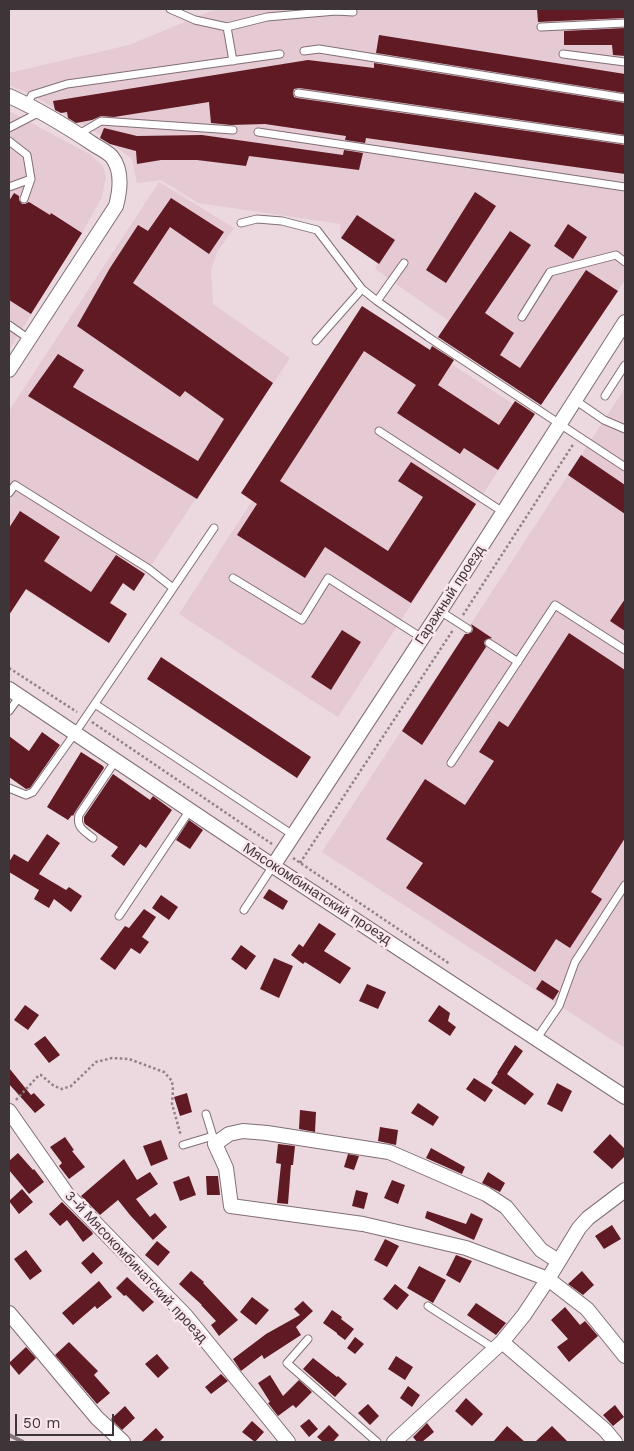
<!DOCTYPE html>
<meta charset="utf-8">
<style>
body{margin:0}
#map{position:relative;width:634px;height:1451px;overflow:hidden;background:#ecd8df;font-family:"Work Sans",sans-serif}
canvas{display:block}
.frame{position:absolute;inset:0;border:10px solid #3d3538;pointer-events:none}
.scale{position:absolute;left:15px;top:1414px;width:99px;height:22px;box-sizing:border-box;border:2px solid #3d3538;border-top:0;padding-left:6px;font-size:15px;line-height:18px;white-space:nowrap;color:#3d3538;-webkit-text-stroke:4px #fae6ed;paint-order:stroke}
</style>
<div id="map">
<canvas width="634" height="1451"></canvas>
<div class="frame"></div>
<div class="scale">50 m</div>
</div>
<script>
const g = document.querySelector('canvas').getContext('2d');
g.lineJoin = 'round';
function paint(path, color) { g.fillStyle = color; g.fill(path, 'evenodd'); }
function trace(path, color, width, dash) { g.strokeStyle = color; g.lineWidth = width; g.lineCap = dash ? 'butt' : 'round'; g.setLineDash(dash || []); g.stroke(path); }
function write(font, color, halo, rows, align = 'center') {
  g.font = font + ' "Work Sans",sans-serif'; g.lineWidth = 5; g.setLineDash([]); g.textBaseline = 'middle'; g.strokeStyle = halo; g.fillStyle = color; for (const [text, x, y, turn = 0] of rows) {
    g.save(); g.translate(x, y); g.rotate((+turn || 0) * Math.PI / 180); g.textAlign = isNaN(turn) ? turn : align; if (halo) g.strokeText(text, 0, 0); g.fillText(text, 0, 0); g.restore();
  }
}
const built = new Path2D(`
 M216,9H625V280L541,405L439,336L449,321L375,269L378,263L341,238L340,229L341,224L198,203L161,180L137,183L132,159L100,135L32,95L9,85V73L129,45Z
 M9,111L91,155L103,166L106,177L102,197L82,233L9,350Z
 M159,182L234,228L217,252L211,270L213,304L290,358L134,591L123,583L110,603L127,614L109,643L26,590L9,615V411Z
 M362,306L533,417L338,717L179,614L252,501L241,493Z
 M625,388V1048L322,852Z`);
const building = new Path2D(`
 M537,9H625V18L538,22Z
 M625,28V56L613,55L612,45H564V31Z
 M379,35L625,74V93L376,53Z
 M308,60L374,68V63L625,103V135L299,88L294,89L293,93L294,97L297,98L625,145V174L366,138L365,143L345,140L346,136L265,124L231,125L211,123L209,102L114,117L101,116L92,120L76,123L68,118L67,112L61,113L55,110L53,101Z
 M104,128L137,136L202,135L343,155L344,150L363,153L359,170L249,156L246,166L197,160H161L137,164L136,151L110,144L100,138Z
 M475,192L496,206L446,283L426,270Z
 M14,193L19,196V200L22,204H25L29,202L50,215L51,213L82,233L31,314L9,300V201Z
 M171,198L224,232L209,254L170,227L133,283L273,383L197,499L28,396L58,354L84,370L73,387L198,461L224,419L185,391L180,397L77,326L110,268L138,225L148,231Z
 M357,215L395,240L379,264L341,238Z
 M568,224L587,237L573,259L554,246Z
 M510,231L531,245L485,313L514,333L500,355L520,368L586,270L618,291L541,405L438,337Z
 M362,306L430,350L432,346L454,360L438,385L499,425L515,401L535,414L498,470L464,448L460,454L397,413L416,385L364,351L280,481L388,551L423,497L398,481L411,462L476,504L411,603L325,547L305,578L237,535L257,504L241,493Z
 M581,455L625,485V514L568,475Z
 M20,511L60,537L44,561L91,592L116,555L145,574L134,591L123,583L110,603L127,614L109,643L26,589L9,615V528Z
 M625,599V631L610,621Z
 M471,624L492,638L485,640L484,643L486,647L422,745L402,731L465,634H468L472,632L473,629Z
 M342,630L361,642L331,690L311,677Z
 M569,633L625,670V838L591,892L602,899L570,948L556,939L535,972L406,888L423,863L386,839L425,779L465,805L494,761L479,752L499,721L508,727Z
 M161,657L311,757L297,778L147,679Z
 M42,732L60,745L30,788L26,789L9,777V736L29,751Z
 M81,752L103,766L104,768L75,812L73,816L72,815L68,820L47,807Z
 M113,774L150,800L153,796L172,810L146,848L140,844L124,866L111,856L118,847L85,824L84,822V817Z
 M189,820L203,830L190,849L176,840Z
 M47,834L60,843L39,874L66,890L69,887L82,896L71,912L54,899L49,908L34,899L39,890L9,872V862L14,854L28,862Z
 M269,889L288,901L283,910L263,898Z
 M161,895L178,907L169,920L152,908Z
 M144,909L156,917L142,937L149,942L140,954L131,948L115,970L100,959L125,926L129,928Z
 M319,923L336,934L324,951L351,968L340,984L305,962L303,964L291,955L299,944L303,947Z
 M241,945L256,956L246,970L231,959Z
 M274,958L293,966L279,998L260,989Z
 M542,980L559,991L553,1000L536,989Z
 M367,984L386,992L378,1009L359,1001Z
 M25,1005L39,1015L28,1030L14,1020Z
 M439,1005L450,1013L448,1021L456,1027L450,1036L428,1021Z
 M45,1036L60,1055L49,1063L34,1044Z
 M515,1045L523,1051L507,1074L534,1094L525,1105L491,1083L498,1073H497Z
 M9,1068L31,1095L34,1093L45,1105L35,1113L9,1084Z
 M474,1078L493,1090L485,1102L466,1089Z
 M557,1083L572,1091L562,1112L547,1104Z
 M187,1093L192,1112L180,1116L174,1097Z
 M418,1103L439,1117L433,1126L411,1113Z
 M300,1110L316,1112L315,1132L299,1129Z
 M380,1127L398,1130L396,1145L378,1141Z
 M610,1134L625,1149V1156L612,1169L593,1152Z
 M65,1137L74,1150L72,1151L85,1167L69,1179L59,1166L62,1163L50,1147Z
 M161,1140L168,1159L151,1166L143,1146Z
 M278,1144L295,1146L293,1165H291L288,1204L277,1203L281,1164L276,1163Z
 M431,1148L465,1167L462,1174L426,1158Z
 M18,1153L33,1170L34,1169L44,1182L29,1194L9,1170V1161Z
 M348,1154L359,1156L354,1170L344,1167Z
 M124,1159L137,1180L150,1172L158,1184L136,1199L150,1217L155,1213L167,1227L153,1240L130,1215L118,1200L100,1215L81,1196Z
 M488,1172L505,1183L500,1192L482,1183Z
 M189,1176L196,1195L180,1201L173,1182Z
 M206,1176H218L220,1195H207Z
 M392,1180L405,1185L398,1204L384,1198Z
 M22,1189L33,1202L19,1214L9,1201Z
 M356,1190L368,1193L364,1209L352,1206Z
 M62,1202L92,1232L93,1234L83,1242L67,1220L60,1226L49,1214Z
 M427,1211L466,1224L471,1213L483,1219L474,1240L425,1218Z
 M612,1225L621,1239L604,1249L595,1236Z
 M385,1239L399,1246L387,1267L374,1260Z
 M157,1241L170,1252L158,1266L145,1255Z
 M26,1250L42,1271L30,1280L14,1259Z
 M93,1252L103,1263L91,1274L81,1263Z
 M456,1255L472,1261L460,1283L446,1275Z
 M419,1266L446,1280L433,1303L407,1288Z
 M191,1271L204,1282L203,1283L238,1320L219,1336L211,1325L216,1321L201,1305H202L179,1284Z
 M582,1271L594,1285L583,1295L568,1284Z
 M127,1277L154,1302L143,1312L126,1295L124,1296L116,1288Z
 M99,1281L112,1297L97,1309L95,1306L73,1325L62,1313Z
 M395,1284L409,1295L397,1310L383,1299Z
 M252,1297L269,1310L256,1325L240,1312Z
 M303,1301L313,1311L296,1327L301,1335L264,1359L262,1355L241,1371L233,1359L266,1334L300,1315L294,1309Z
 M476,1303L506,1323L496,1335L467,1315Z
 M565,1307L580,1325L585,1321L598,1336L569,1362L557,1347L568,1339L551,1320Z
 M332,1310L342,1317L341,1319L354,1329L345,1340L337,1334V1333L323,1323Z
 M355,1337L364,1344L355,1354L347,1348Z
 M69,1342L98,1371L94,1375L110,1393L97,1404L55,1355Z
 M26,1347L36,1358L19,1375L9,1363Z
 M157,1354L169,1368L158,1378L145,1364Z
 M396,1356L413,1367L405,1380L388,1369Z
 M313,1358L337,1377L338,1376L347,1384L335,1397L303,1369Z
 M221,1374L228,1381L211,1394L205,1387Z
 M270,1375L283,1396L299,1380L312,1392L296,1408L293,1405L278,1416L268,1403L270,1402L258,1383Z
 M408,1386L420,1395L412,1407L400,1398Z
 M466,1398L483,1414L472,1426L455,1411Z
 M368,1404L379,1416L370,1425L358,1413Z
 M615,1405L624,1417L613,1426L603,1415Z
 M125,1406L135,1418L122,1430L111,1419Z
 M309,1419L318,1429L309,1437L300,1426Z
 M252,1421L264,1432L255,1442L242,1432Z
 M427,1423L434,1432L422,1442H417L413,1437Z
 M329,1425L339,1435L333,1442H323L317,1437Z
 M507,1426L525,1442H493Z
 M552,1426L568,1442H535Z
 M156,1428L164,1437L159,1442H141Z`);
const path = new Path2D(`
 M463,615L574,443
 M9,668L77,712
 M92,722L272,844
 M293,858L450,964
 M300,863L453,630
 M16,1100L39,1075H41L54,1086L62,1089L71,1086L96,1062L112,1058L129,1059L164,1072L172,1081L173,1090L172,1104L181,1136`);
const lane = new Path2D(`
 M170,9L195,20L227,27
 M541,27L625,23
 M304,51L319,49L625,98
 M563,54L625,62
 M233,61L227,27L267,17L336,11L353,12
 M298,93L625,140
 M27,104L32,95L67,84L280,54
 M9,128L40,112
 M258,132L625,187
 M79,134L101,121L233,130
 M9,141L27,155L31,179L24,199
 M9,187L31,179
 M241,223L257,219L282,221L317,230L362,289L377,301L428,337L625,467
 M377,301L404,263
 M522,317L550,272L616,255L625,262
 M9,325L29,339
 M316,341L362,289
 M605,396L625,365
 M575,400L604,420L625,429
 M379,431L503,512
 M9,493L15,485L149,569L173,588
 M233,578L302,620L328,578L422,638
 M440,611L468,629
 M489,643L518,662
 M95,704L293,835
 M9,711L20,696
 M451,763L555,605L625,650
 M9,788L26,795L33,792L75,733L214,528
 M93,838C84,831 76,827 79,815L116,760
 M244,910L273,866
 M119,916L190,810
 M537,1038L559,1006L575,962L625,885
 M206,1114L214,1140
 M183,1145L213,1136
 M428,1306L495,1349
 M308,1339L287,1363L377,1442`);
const street = new Path2D(`
 M9,96C38,109 66,126 93,144C99,148 108,152 112,157C123,171 120,191 116,206L9,370
 M9,689L273,866L625,1097
 M273,866L440,611L625,322
 M9,1111L67,1194L186,1316L288,1442
 M558,1261L541,1250L506,1207L486,1194L389,1152L267,1133L243,1131L229,1134L215,1144L226,1168L231,1206L363,1224L466,1248L548,1279L587,1309L625,1356
 M9,1313L97,1418L123,1442
 M502,1342L605,1430L615,1442
 M394,1442L502,1342L524,1315L548,1279L579,1228L588,1218L625,1190`);
const rail = new Path2D(`
 M9,1435L23,1442`);
const streetNames = [
 ["Гаражный проезд",450,595,-57],
 ["Мясокомбинатский проезд",317,894,33],
 ["3-й Мясокомбинатский проезд",136,1267,47]
];
paint(built, '#e5c9d3');
paint(building, '#601a23');
trace(lane, '#806f75', 9);
trace(street, '#806f75', 16);
trace(path, '#908287', 2.5, [2.5, 2.5]);
trace(lane, '#fff', 7);
trace(street, '#fff', 14);
trace(rail, '#817579', 4);
write('14px', '#3d3538', '#fae6ed', streetNames);
</script>
